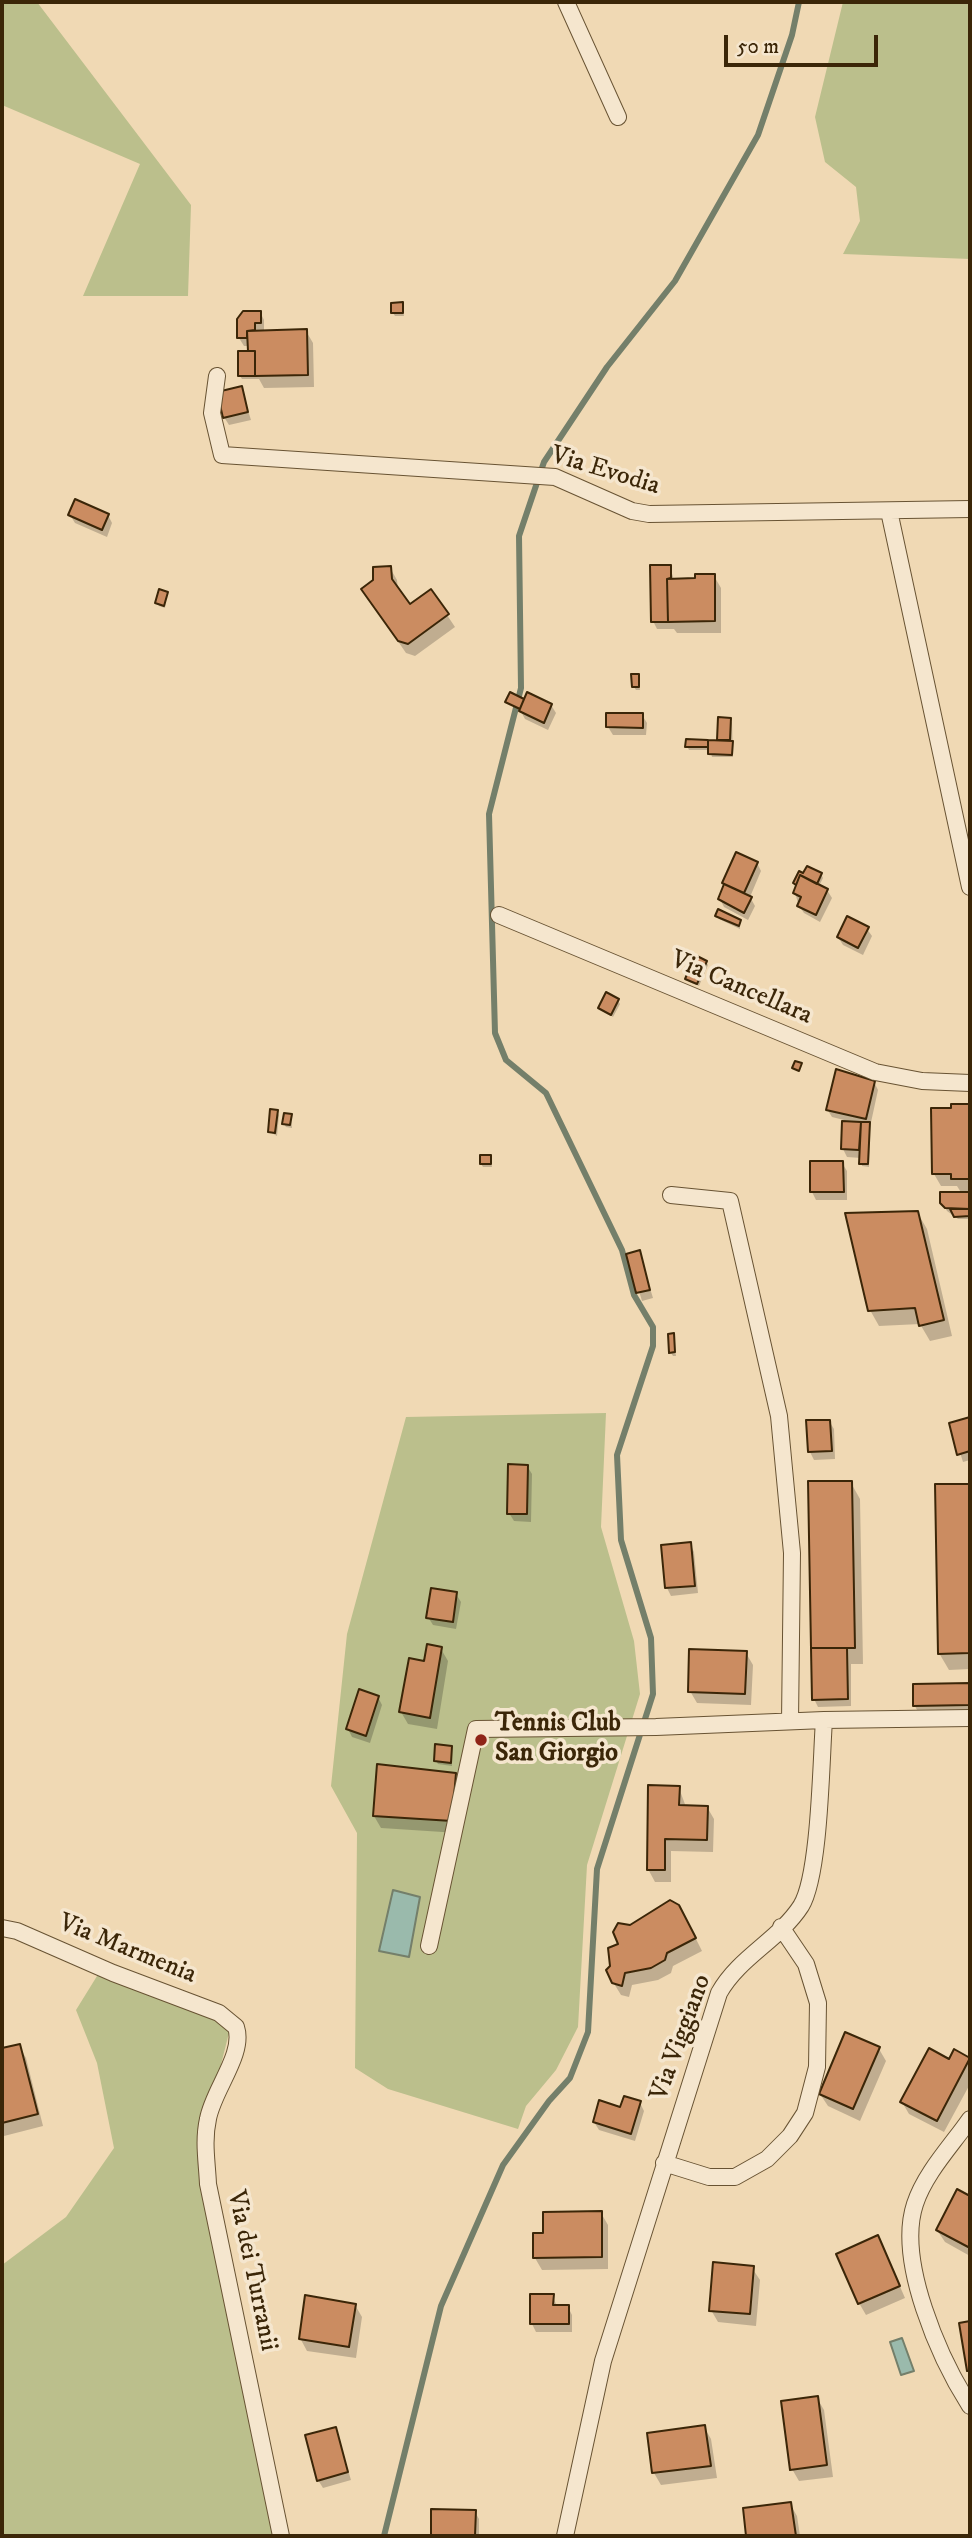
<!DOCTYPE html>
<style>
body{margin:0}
#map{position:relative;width:972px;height:2538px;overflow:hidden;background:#f0d9b4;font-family:"IM FELL DW Pica",serif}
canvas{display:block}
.frame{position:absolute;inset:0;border:4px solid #3b2608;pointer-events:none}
.scale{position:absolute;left:724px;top:35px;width:154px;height:32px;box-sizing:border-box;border:4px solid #3b2608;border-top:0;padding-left:9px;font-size:21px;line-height:24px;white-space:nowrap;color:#3b2608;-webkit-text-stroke:5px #f5e6ce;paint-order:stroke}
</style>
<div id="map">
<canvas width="972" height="2538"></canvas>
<div class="frame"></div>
<div class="scale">50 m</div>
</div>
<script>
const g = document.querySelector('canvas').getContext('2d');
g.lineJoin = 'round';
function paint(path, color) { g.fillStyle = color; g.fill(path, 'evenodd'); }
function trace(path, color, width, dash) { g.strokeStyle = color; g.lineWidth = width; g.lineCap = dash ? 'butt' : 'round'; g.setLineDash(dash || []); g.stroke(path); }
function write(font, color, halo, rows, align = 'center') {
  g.font = font + ' "IM FELL DW Pica",serif'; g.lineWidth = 7; g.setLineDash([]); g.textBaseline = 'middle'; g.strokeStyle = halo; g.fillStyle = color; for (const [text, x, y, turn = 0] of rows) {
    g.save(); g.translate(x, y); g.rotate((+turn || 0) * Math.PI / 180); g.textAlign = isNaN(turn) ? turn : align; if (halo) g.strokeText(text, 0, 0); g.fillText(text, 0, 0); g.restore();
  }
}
const green = new Path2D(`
 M2,2H37L191,205L188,296H83L140,164L2,105Z
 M843,2H970V259L843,254L860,221L856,187L825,162L815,117Z
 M606,1413L601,1527L634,1641L640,1694L587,1865L578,2027L556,2070L526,2106L518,2129L388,2089L355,2068L357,1833L331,1786L347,1634L406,1417Z
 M102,1968L232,2021L208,2116L222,2261L275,2536H2V2265L66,2217L114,2148L97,2063L76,2010Z`);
const water = new Path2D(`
 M393,1890L420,1897L409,1957L379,1951Z
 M902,2338L914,2371L901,2375L890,2342Z`);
const shadow = new Path2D(`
 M402,304L404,316H395L393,313Z
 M260,312L264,320V332L306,331L313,343L314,387L264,388L259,379H242L240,376L249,346H244L239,338Z
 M241,388L251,420L229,425L224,417Z
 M70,515H108L112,523L107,537L75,523Z
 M670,567L674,580H697L714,576L721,588V633H677L674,629H657L653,621Z
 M390,568L397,580L398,590L410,607L431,591L455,627L415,656L406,653L363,590Z
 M167,593L165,608L159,606L157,602Z
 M638,676L640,690H636L634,687Z
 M523,700L551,705L556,713L548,730L525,719L520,710L507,702Z
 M642,715L647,723L646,735H613L608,727Z
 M719,719L730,720L732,723L733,757H712L710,750H689L687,746L719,742Z
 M737,854L757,863L761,871L750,897L755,906L748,920L724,907L720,899Z
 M799,874H821L823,878L819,886L827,890L832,898L820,922L804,913L799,906L795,893Z
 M717,916L740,921V929L719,919Z
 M867,929L872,936L863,955L843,945L838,937Z
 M706,962L708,965L699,986L689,982L687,978Z
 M618,1001L620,1004L613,1017L600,1008Z
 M874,1082L878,1090L870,1127L869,1167L862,1166L861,1158L847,1157L843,1149L844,1120L832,1117L827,1109Z
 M953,1105H970V1219H958L947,1211L942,1202L962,1194L957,1186H941L934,1174Z
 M277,1112L279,1115L277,1136L270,1132Z
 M291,1116L292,1128L286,1127L284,1124Z
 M490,1156L492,1167H483L481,1164Z
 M842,1163L847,1171V1200H816L812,1192Z
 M917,1212L927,1229L952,1336L930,1341L920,1324L879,1326L870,1310Z
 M639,1252L653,1298L642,1301L628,1255Z
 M673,1335L676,1356H673L671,1353Z
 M970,1419V1460L963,1462L951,1424Z
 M829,1421L834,1429L835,1459L814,1460L810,1452L808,1422Z
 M527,1466L532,1474L531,1522L514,1521L509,1513Z
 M851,1483L860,1499L863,1664H851V1706L818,1707L814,1699Z
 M937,1486H970V1669L949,1670L939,1653Z
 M690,1544L694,1552L698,1593L671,1596L667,1588Z
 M456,1594L461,1602L456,1629L433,1625L428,1617Z
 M441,1649L448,1661L437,1729L408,1724L401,1712L425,1663Z
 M746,1653L753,1665L751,1705L697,1703L690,1691Z
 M970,1685V1713L919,1714L915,1706V1686Z
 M378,1697L382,1705L370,1743L352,1737L348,1729Z
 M451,1748L452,1766L438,1764L436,1761Z
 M455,1774L462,1787L458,1833L381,1828L374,1816Z
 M679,1788L686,1807H707L714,1819L713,1852L671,1851V1882H655L648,1869Z
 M686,1919L702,1951L673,1966L671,1973L658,1980L632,1985L629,1997L621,1995L613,1982L620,1945Z
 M2,2039L4,2049L19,2046L26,2058L43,2126L4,2136Z
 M879,2049L886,2061L860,2121L828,2106L820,2094Z
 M955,2051L970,2060V2084L944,2132L909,2114L902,2102L949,2061Z
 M640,2103L644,2111L635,2141L599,2130L594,2122Z
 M958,2191L970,2198V2256L945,2242L937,2230Z
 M601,2213L608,2225V2269L542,2270L535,2258L545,2235Z
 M884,2250L905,2298L866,2315L859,2303Z
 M752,2268L760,2280L756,2326L718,2322L711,2310Z
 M553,2296L557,2307H568L572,2315V2332H536L532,2324Z
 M355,2305L362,2317L356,2358L307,2351L300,2338Z
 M817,2398L824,2410L833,2477L799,2481L792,2469Z
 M704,2427L711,2439L717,2478L661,2485L654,2473Z
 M336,2429L351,2480L323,2488L318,2480Z
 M790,2504L797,2516L800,2536H748L745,2510Z
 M433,2511L475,2512L479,2519V2536H432Z`);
const stream = new Path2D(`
 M384,2536L441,2306L503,2165L549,2101L570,2078L588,2032L597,1869L653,1694L651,1638L621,1540L617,1455L653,1346V1327L634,1295L622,1250L546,1093L506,1060L495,1033L489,814L521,688L519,536L544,462L607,367L675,281L758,135L792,35L799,2`);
const building = new Path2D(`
 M403,302V313H391V303Z
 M243,311H261V323H255V330L247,331V338H237V319Z
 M307,329L308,375L255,376V351H248L247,331Z
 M238,351H255V376H238Z
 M242,386L248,412L223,418L217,392Z
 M75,499L109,514L102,530L68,515Z
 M650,565H671V578L667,579L668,622H651Z
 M391,566L392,579L410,604L431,589L449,614L408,644L398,641L361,589L373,580V567Z
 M695,574H715V621L668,622L667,579L695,578Z
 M159,589L168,592L164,606L155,603Z
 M631,674H639V687H632Z
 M510,692L524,699L520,709L505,702Z
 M527,692L552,704L544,723L519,711Z
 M606,713H643V728L606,727Z
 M718,717L731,718L730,740H717Z
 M686,739L708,740V747H685Z
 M708,740L733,741L732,755L708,754Z
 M736,852L758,862L744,893L722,883Z
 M807,866L822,873L817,884L800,875L796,885L793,883L799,871L803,873Z
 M800,875L828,889L816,915L797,906L801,897L793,893Z
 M724,884L752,897L744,913L718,899Z
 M718,909L741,920L739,926L715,916Z
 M847,916L869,927L858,948L837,937Z
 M695,955L707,961L697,984L685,979Z
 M606,992L619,999L611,1015L598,1008Z
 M795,1061L802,1063L799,1071L792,1068Z
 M836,1069L875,1081L866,1119L826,1110Z
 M951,1104H970V1179H951V1174H932L931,1108H951Z
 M270,1109L278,1110L275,1133L268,1132Z
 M284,1113L292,1114L290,1125L282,1124Z
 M842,1121L861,1122L859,1150L841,1149Z
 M861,1122H870L868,1164H859Z
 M480,1155H491V1164H480Z
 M810,1161H843L844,1192H810Z
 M940,1192H970V1209L945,1208L940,1203Z
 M950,1209H970V1216L954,1217Z
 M918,1211L944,1320L919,1326L915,1308L868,1311L845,1213Z
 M640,1250L650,1290L636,1293L626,1254Z
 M674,1333L675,1352L669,1353L668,1334Z
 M970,1417V1451L957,1455L949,1423Z
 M806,1420H830L832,1451L808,1452Z
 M508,1464L528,1465L527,1514H507Z
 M808,1481H852L855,1648H811Z
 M935,1484H970V1653L938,1654Z
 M691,1542L695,1586L665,1588L661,1545Z
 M431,1588L457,1592L453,1622L426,1618Z
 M427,1644L442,1647L430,1718L399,1712L409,1658L424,1661Z
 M811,1648H847L848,1699L812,1700Z
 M689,1649L747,1651L745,1694L688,1692Z
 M970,1683V1705L913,1706V1684Z
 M359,1689L379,1696L366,1736L346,1729Z
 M435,1744L452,1746L451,1763L434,1761Z
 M377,1764L456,1773L452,1821L373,1816Z
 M648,1785L680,1786L679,1805L708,1806L707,1840L665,1839V1870H647Z
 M670,1900L679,1905L696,1938L667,1953L665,1960L651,1968L625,1973L622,1986L612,1983L606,1970L610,1966L608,1948L618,1944L613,1932L618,1923L630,1925Z
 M845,2032L880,2047L853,2109L819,2094Z
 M20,2044L38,2114L2,2123V2048Z
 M929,2048L949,2059L954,2049L970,2058L937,2121L900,2102Z
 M624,2096L641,2101L631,2134L593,2122L599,2100L620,2107Z
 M957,2189L970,2196V2248L936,2230Z
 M602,2211V2257L533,2258V2233H543V2212Z
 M878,2235L900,2286L858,2304L836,2254Z
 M713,2262L754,2266L750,2314L709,2311Z
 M530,2294H554L553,2305H569V2324H530Z
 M305,2295L356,2304L349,2347L299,2339Z
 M970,2321V2371H967L959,2323Z
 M818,2396L827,2465L790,2470L781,2401Z
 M705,2425L711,2466L652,2473L647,2433Z
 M336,2427L348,2472L317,2481L305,2435Z
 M791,2502L796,2536H746L743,2508Z
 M431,2509L476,2510L475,2536H431Z`);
const street = new Path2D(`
 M566,2L618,117
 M217,376L212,413L222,455L555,477L632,511L649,514L970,509
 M889,511L970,887
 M499,915L875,1072L922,1081L970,1083
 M671,1195L730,1201L779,1416L792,1553L790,1721
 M2,1928L17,1931L113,1973L219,2013L236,2027C245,2054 213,2090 208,2119C203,2141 207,2162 208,2184L281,2536
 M429,1946L476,1729L656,1727L824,1720
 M970,2119C952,2145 925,2173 915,2204C896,2261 940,2359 970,2406
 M664,2163L709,2177H735L767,2159L790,2136L805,2113L817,2067L818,2003L806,1964L781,1927
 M565,2536L603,2361L719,1993C739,1957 779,1940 801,1906C820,1875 821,1761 824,1720L970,1718`);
const markers = [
 [481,1740,7,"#8f2418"]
];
const streetNames = [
 ["Via Evodia",605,472,17],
 ["Via Cancellara",741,989,23],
 ["Via Marmenia",127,1950,22],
 ["Via Viggiano",682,2038,-70],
 ["Via dei Turranii",251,2271,78]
];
const poiNames = [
 ["Tennis Club",495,1725],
 ["San Giorgio",495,1755]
];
paint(green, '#bbbf8c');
paint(water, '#9abaac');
trace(water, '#747f6a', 2);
paint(shadow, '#0003');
trace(stream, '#747f6a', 6);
paint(building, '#cb8c61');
trace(building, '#3b2608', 2);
trace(street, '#685333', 18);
trace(street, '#f5e6ce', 16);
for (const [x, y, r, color] of markers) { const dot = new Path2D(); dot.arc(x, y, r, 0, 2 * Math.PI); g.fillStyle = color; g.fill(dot); trace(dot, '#f5e6ce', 2.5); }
write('26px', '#3b2608', '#f5e6ce', streetNames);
write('bold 26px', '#3b2608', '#f5e6ce', poiNames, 'left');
</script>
